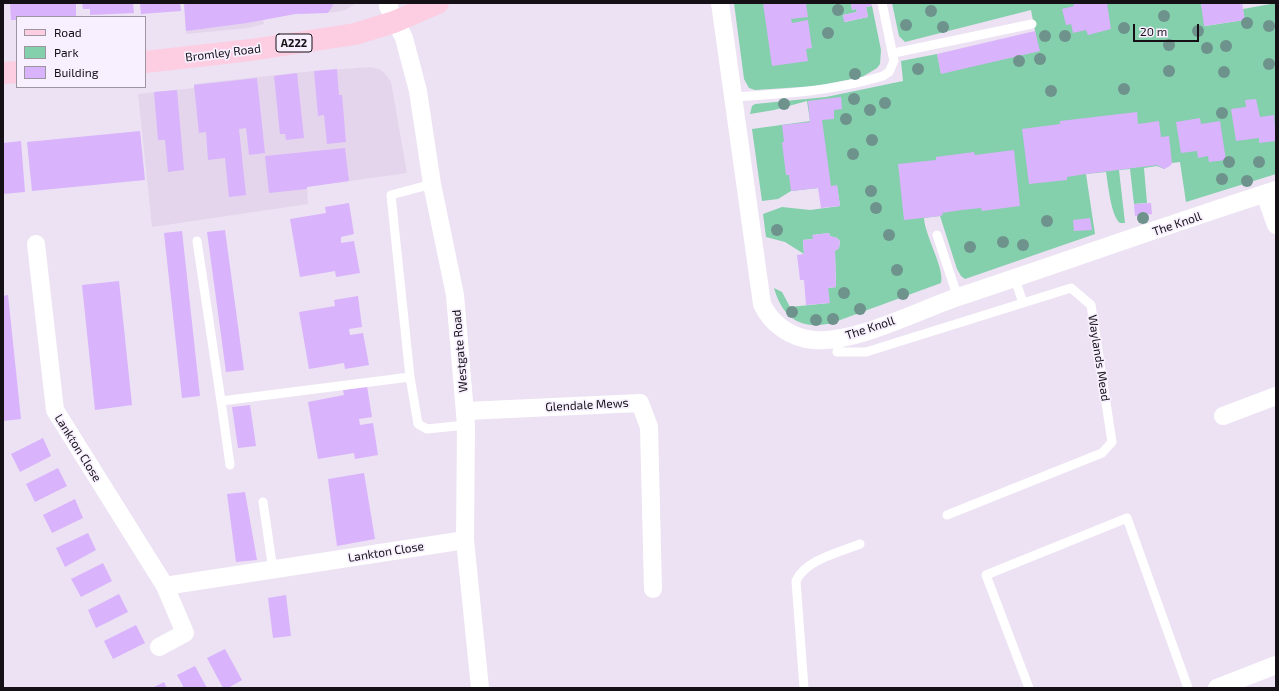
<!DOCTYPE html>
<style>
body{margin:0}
#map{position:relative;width:1279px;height:691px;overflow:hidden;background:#ece2f3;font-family:"Exo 2",sans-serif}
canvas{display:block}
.frame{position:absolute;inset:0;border:4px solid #141016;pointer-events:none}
.legend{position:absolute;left:16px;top:16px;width:130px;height:72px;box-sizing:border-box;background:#f8f0fe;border:1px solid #9d96a1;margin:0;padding:5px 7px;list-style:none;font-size:12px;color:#141016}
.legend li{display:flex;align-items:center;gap:8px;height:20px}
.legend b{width:20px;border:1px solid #9d96a1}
.scale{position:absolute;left:1133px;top:24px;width:66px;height:18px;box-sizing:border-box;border:2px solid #141016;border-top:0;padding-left:5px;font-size:12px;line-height:14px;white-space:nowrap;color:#141016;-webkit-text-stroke:3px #f8f0fe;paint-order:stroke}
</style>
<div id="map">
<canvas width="1279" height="691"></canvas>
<div class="frame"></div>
<ul class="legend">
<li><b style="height:5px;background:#fdcde2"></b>Road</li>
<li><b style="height:11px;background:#84cfac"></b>Park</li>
<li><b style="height:11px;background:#d9b3fb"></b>Building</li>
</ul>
<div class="scale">20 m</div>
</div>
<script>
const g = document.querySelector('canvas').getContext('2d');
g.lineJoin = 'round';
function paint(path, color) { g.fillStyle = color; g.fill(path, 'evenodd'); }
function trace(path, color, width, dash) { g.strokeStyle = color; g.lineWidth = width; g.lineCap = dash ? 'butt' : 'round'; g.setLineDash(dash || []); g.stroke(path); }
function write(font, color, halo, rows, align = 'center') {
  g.font = font + ' "Exo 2",sans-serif'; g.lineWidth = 3.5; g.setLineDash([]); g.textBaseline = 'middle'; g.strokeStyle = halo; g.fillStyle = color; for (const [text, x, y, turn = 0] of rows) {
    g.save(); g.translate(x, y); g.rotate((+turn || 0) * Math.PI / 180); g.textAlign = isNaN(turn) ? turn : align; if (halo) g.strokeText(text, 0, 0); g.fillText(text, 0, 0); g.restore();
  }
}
const built = new Path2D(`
 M184,3H357L345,10L336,12L295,14L263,20L264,24L248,28L186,34Z
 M371,67L381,70L387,76L391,82L407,173L307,187L308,204L152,227L138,94L194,88V84L314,71Z`);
const green = new Path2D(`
 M734,3H851L852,10L856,9L857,12L843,15L845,22L868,17L866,7L872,6L881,50L880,64L877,68L862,77L816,86L755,90L749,88L744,79Z
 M892,3H1201L1205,26L1244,20L1243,9L1276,3V174L1186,202L1180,162L1172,163L1164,169L1157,166L1144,168L1147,203L1134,204L1130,169L1119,170L1125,223H1120C1111,216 1108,184 1106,172L1086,174L1095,234L965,279L961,276L957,269L940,216L924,218C925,236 945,269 941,283L832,323C801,330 783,319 774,288L782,292L790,307L829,303L828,288L836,287L835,251L839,248L840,241L837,238L830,236L829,233L813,235V239L803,240L804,254L785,242L766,237L763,214L782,207L810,210L840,206L837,186L791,191L778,199L762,201L752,129L810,121L807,101L774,110L750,114L752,106L755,104L826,97L903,81L901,61L937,54L941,73L1039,51L1031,10L905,42L899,36Z`);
const building = new Path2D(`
 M10,3H76V16L17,17V20H11Z
 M82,3H133L134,13L90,15V9H83Z
 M140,3H180L181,11L141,14Z
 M184,3H333V5L328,13L295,14L247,23L186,31Z
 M763,3H806L808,17L791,19L792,23L808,20L812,48L806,49L808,61L772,66Z
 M851,3H871L872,6L866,7L868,17L844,22L843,15L857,12L856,9L852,10Z
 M1073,3H1107L1111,29L1088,35L1086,30L1073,33L1071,24L1066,25L1062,9L1074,6Z
 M1201,3H1242L1245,20L1204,26Z
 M1035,31L1040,51L941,74L937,54Z
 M337,69L339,95H342L346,142L327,144L324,115L318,116L314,71Z
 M297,73L304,138L286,140L285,134H280L274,76Z
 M257,78L265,153L249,155L246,128L239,129L246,195L229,197L225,158L208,160L206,132L199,133L194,85Z
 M177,90L184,170L168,172L165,140H158L154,92Z
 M841,97L842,109L834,110V119L822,120L831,186L837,185L840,206L821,208L818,188L791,191L789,175H786L782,142H784L782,125L810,122L808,101Z
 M1256,99L1260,117L1274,115L1276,141L1259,143V138L1236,141L1231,109L1246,107L1245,100Z
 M1137,112L1138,124L1159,121L1161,137L1169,136L1172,163L1170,166L1164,169L1157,165L1086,174L1067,177V180L1029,184L1022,129L1060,124V121Z
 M1200,118L1201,124L1220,121L1226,160L1209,162L1208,156L1198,158L1197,151L1181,153L1176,122Z
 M140,131L145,180L32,191L27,142Z
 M21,141L25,192L3,194V143Z
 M345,148L349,181L307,187V189L269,193L265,156Z
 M1014,150L1020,206L982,211L981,208L962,210L942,213L943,215L940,216L904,220L898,164L936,160V157L974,152L975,155Z
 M349,203L354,234L341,237V243L354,241L360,273L336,277L335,271L300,277L290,219L326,213L325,207Z
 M1151,203L1152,214L1135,216L1134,204Z
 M1090,218L1092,230L1074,231L1073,220Z
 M225,230L244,370L226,372L207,232Z
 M182,231L200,396L182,398L164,233Z
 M829,233L830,236L837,238L840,241L839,248L835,251L836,287L828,288L830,303L806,305L804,280H800L797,255L804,254L803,240L813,239L812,235Z
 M119,281L132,405L95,410L82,285Z
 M8,295L21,419L3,421V296Z
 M358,296L362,327L349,329L350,335L363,333L369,365L345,369L344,363L309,369L299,312L335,306L334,300Z
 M367,386L372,417L359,419L360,425L373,423L378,455L355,459L354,453L318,459L308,402L344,395L343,390Z
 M250,405L256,446L238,448L232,407Z
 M43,438L51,456L20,472L11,454Z
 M58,468L67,486L35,502L26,484Z
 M364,473L375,539L337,546L328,479Z
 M245,492L257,560L236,562L227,494Z
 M75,499L83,518L52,533L43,515Z
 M88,533L96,550L65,567L56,548Z
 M103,563L112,581L81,597L71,579Z
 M119,594L128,612L96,628L88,610Z
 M286,595L291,636L273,638L268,598Z
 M136,625L145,643L113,659L104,641Z
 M225,649L242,680L228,688H223L207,658Z
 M195,666L207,688H184L177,675Z
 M164,682L167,688H152Z`);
const lane = new Path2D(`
 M894,53L1032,24
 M733,97C784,94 834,91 883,76L889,72L894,61L882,3
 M432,184L391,195L410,377L418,424L427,429L466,425
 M937,235L958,298
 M197,241L221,401L410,377
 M1015,279L1023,303
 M841,338L837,352H866L1071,288L1091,305L1112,442L1102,453L947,515
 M221,401L230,465
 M263,502L273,570
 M804,688L796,581C805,560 840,552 860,544
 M1029,688L986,575L1127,518L1188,688`);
const street = new Path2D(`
 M389,3L388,6L404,38L418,91L432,184L455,295L466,425L465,540L480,688
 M720,3L762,304C771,324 791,338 814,340C856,343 917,311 958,297C1064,262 1169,224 1276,190
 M1265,194L1276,225
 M36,244L55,410L165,586L465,540
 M466,411L640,403L649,427L653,589
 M1223,416L1276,396
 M159,647L185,633L165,586
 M1217,688L1276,665`);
const primary = new Path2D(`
 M145,62L251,50L355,34L394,22L438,3
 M3,73L17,72`);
const trees = [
 [838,10],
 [931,11],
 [1164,16],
 [1247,23],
 [906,25],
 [1269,26],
 [943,27],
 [1124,28],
 [1198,31],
 [828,33],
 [1045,36],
 [1065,36],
 [1169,45],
 [1226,46],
 [1207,48],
 [1040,59],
 [1019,61],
 [1269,64],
 [918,69],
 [1169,71],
 [1224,72],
 [855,74],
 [1124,89],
 [1051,91],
 [854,99],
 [885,103],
 [784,104],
 [870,110],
 [1222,113],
 [846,119],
 [872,140],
 [853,154],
 [1229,162],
 [1259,162],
 [1222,179],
 [1247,181],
 [871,191],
 [876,208],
 [1143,218],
 [1047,221],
 [777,230],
 [889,235],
 [1003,242],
 [1023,245],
 [970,247],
 [897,270],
 [844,293],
 [903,294],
 [860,309],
 [792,312],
 [833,319],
 [816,320]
];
const shields = [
 [294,43,36]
];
const shieldNames = [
 ["A222",294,43]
];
const streetNames = [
 ["Bromley Road",223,53,-7],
 ["The Knoll",1177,224,-19],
 ["The Knoll",870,328,-18],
 ["Westgate Road",460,351,-95],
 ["Waylands Mead",1099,358,81],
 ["Glendale Mews",587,405,-3],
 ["Lankton Close",78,448,58],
 ["Lankton Close",386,552,-9]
];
paint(built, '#e4d5ed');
paint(green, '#84cfac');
paint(building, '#d9b3fb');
trace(lane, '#fff', 9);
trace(street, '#fff', 18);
trace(primary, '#fdcde2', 22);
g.fillStyle = '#6e938d';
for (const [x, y] of trees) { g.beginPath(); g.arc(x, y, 6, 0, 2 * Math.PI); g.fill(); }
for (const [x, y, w] of shields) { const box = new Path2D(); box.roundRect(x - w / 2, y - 9, w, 18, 3); g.fillStyle = '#f8f0fe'; g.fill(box); trace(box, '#141016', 1); }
write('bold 11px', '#141016', null, shieldNames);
write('12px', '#141016', '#f8f0fe', streetNames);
</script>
